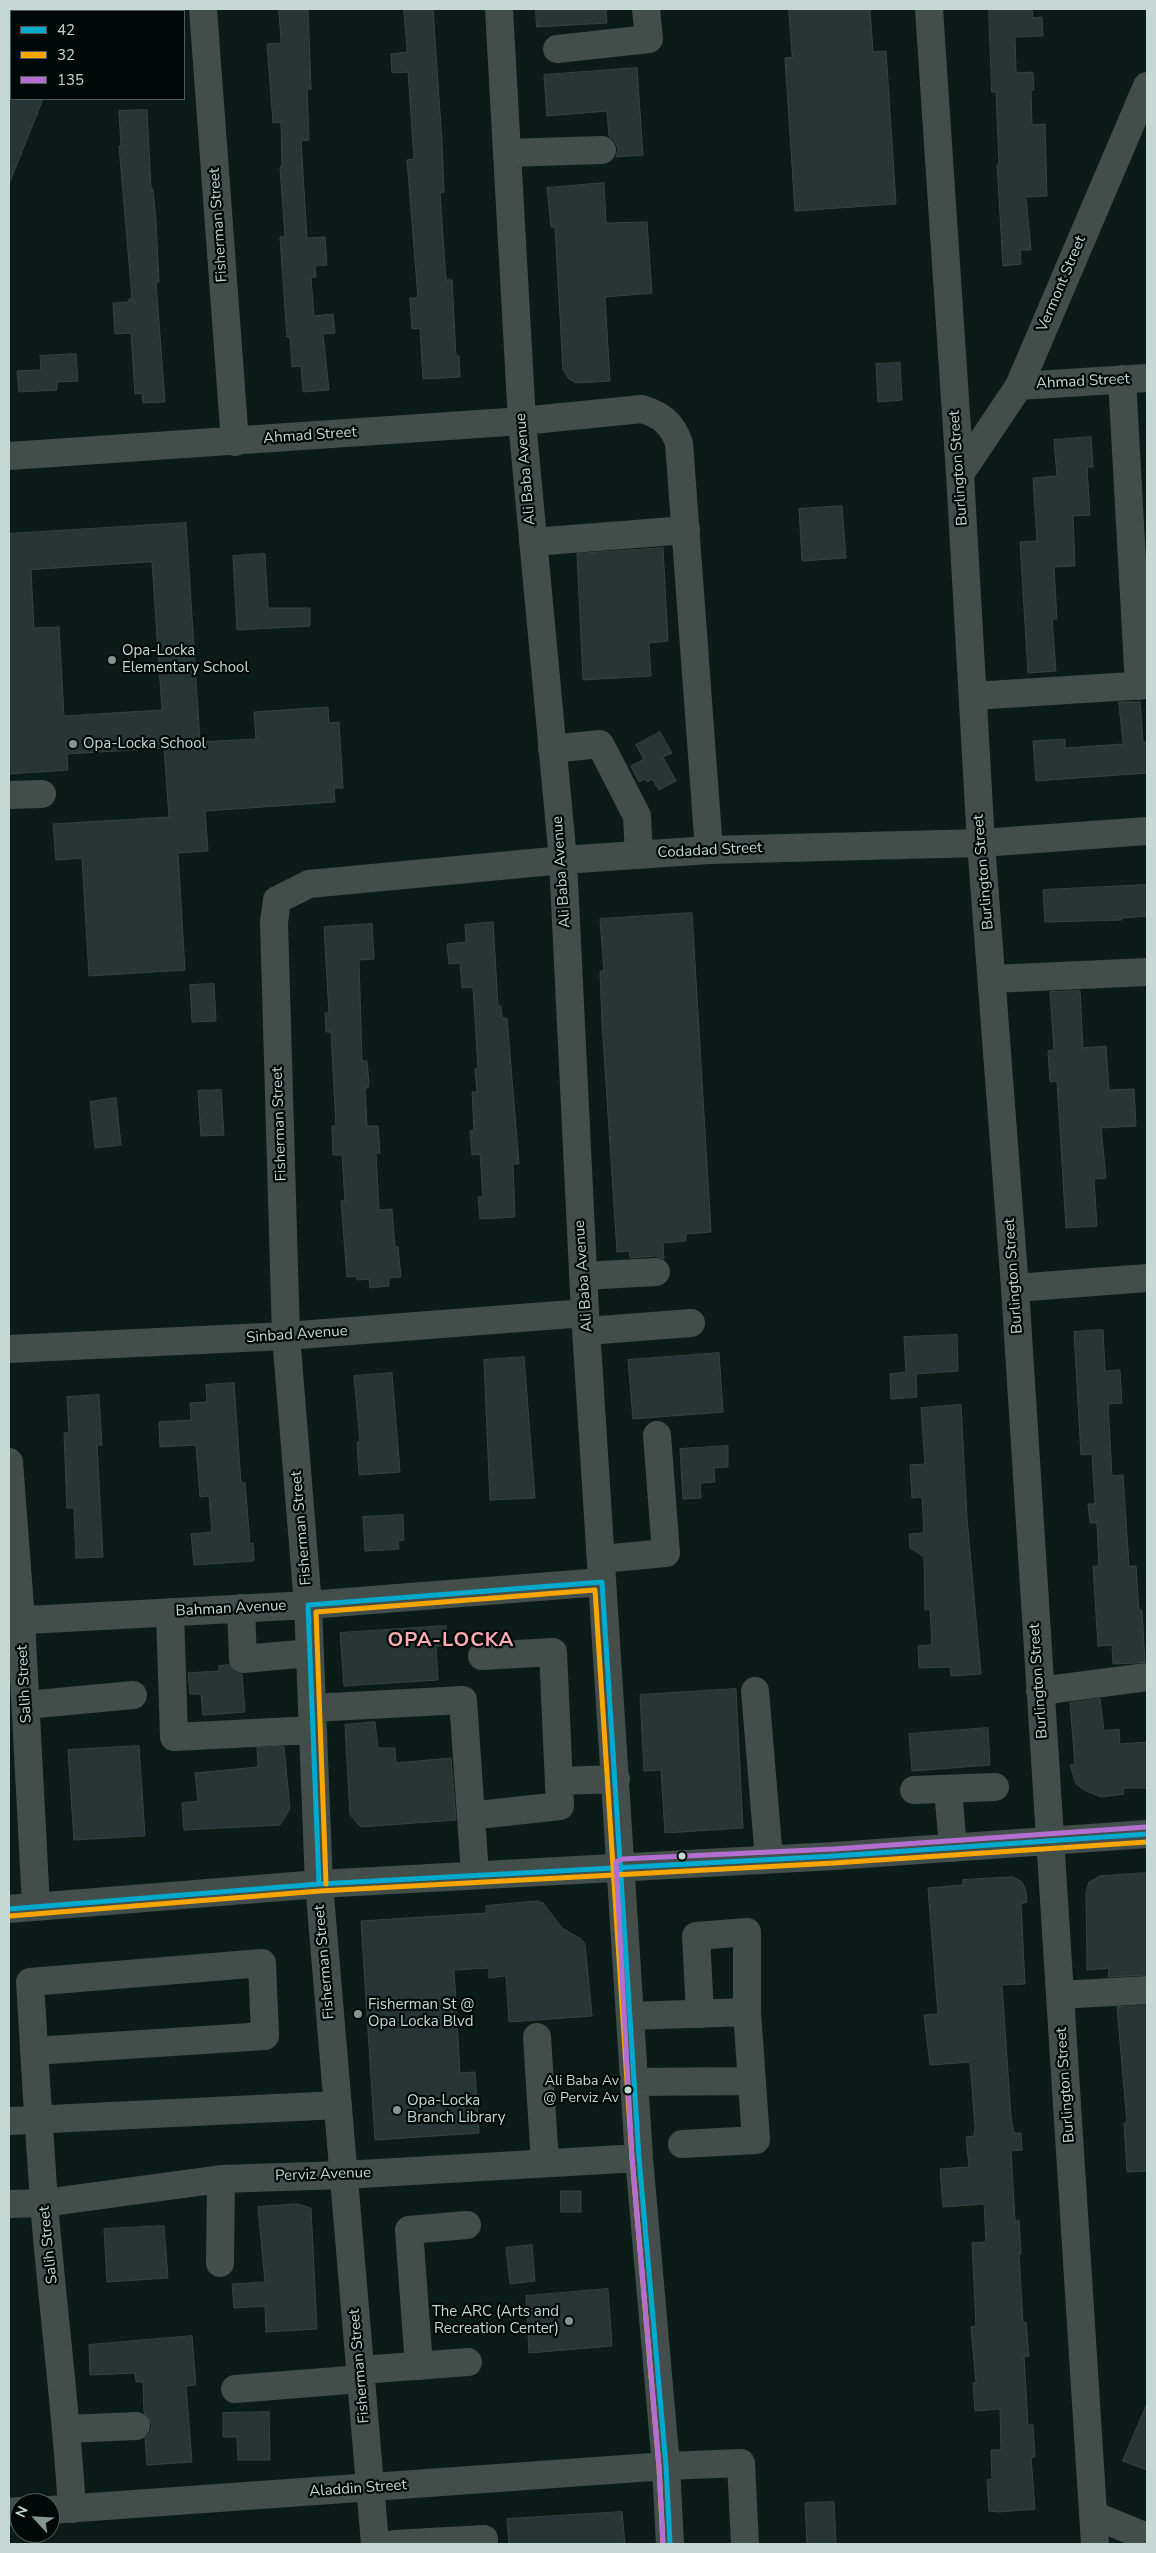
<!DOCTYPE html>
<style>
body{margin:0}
#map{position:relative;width:1156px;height:2553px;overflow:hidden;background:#0b1b18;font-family:"Nunito Sans",sans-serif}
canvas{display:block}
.frame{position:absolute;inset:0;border:10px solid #c4d8d4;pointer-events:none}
.legend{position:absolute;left:10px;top:10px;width:175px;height:90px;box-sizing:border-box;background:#000907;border:1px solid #4e5c59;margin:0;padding:6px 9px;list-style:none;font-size:15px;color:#c4d8d4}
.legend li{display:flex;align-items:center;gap:10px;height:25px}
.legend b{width:25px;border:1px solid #4e5c59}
.north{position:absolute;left:10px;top:2493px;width:50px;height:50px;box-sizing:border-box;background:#000907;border:1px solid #4e5c59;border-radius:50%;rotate:295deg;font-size:14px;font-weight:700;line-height:20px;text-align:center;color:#c4d8d4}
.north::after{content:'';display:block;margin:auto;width:18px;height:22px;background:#839692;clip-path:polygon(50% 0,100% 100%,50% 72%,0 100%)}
</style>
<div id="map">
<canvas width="1156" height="2553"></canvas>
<div class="frame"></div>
<ul class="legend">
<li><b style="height:6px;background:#00a9ce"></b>42</li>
<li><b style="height:6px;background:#f7a600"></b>32</li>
<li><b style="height:6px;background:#b36fd0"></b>135</li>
</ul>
<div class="north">N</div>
</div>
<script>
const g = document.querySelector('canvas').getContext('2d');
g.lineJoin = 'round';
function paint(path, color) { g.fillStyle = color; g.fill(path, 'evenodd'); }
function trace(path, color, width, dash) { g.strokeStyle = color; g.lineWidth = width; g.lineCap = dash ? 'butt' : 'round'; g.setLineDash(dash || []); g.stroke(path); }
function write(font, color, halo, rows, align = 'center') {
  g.font = font + ' "Nunito Sans",sans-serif'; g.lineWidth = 4.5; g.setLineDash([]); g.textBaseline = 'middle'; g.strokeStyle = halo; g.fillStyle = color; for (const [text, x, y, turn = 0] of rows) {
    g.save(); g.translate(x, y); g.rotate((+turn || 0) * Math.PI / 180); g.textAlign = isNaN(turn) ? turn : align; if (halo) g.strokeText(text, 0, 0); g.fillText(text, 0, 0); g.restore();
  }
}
const building = new Path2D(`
 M279,9H308L311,89H307L309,140L301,141L307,238L325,237L327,265L315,266L316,277H311L314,316L333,314L335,333L323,334L329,390L303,392L301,366L292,367L290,337H287L280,237H285L280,167H282L281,122L273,123L267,44L281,43Z
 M404,9H433L442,142L444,192L440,193L446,280H452L456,356H459L460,377L423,379L420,328L412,329L410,298H418L407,160L414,159L408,72L392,73L391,54L407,52Z
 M536,9H606L607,23L537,27Z
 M789,9H870L873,52L886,51L896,204L795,211L785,58L792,57Z
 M989,9H1032L1033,18L1042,17L1043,36L1015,37L1016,73L1033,72L1034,90H1031L1032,125L1045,124L1047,196L1026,197L1031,250H1020L1021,264L1003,266L997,164H999L996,92H992Z
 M637,68L643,155L616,157L618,149L615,141L609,136L607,111L547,116L544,75Z
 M12,99H43L9,184V108Z
 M147,110L151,189H153L156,222L159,282H156L165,402L143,403L142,393L135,394L131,333L115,334L113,303L129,302V299L132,298L119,146H121L119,111Z
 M604,183L606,223L647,222L652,293L605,297L610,381L576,383L569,379L563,370L555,227H551L547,188Z
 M76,354L78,381L57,382V390L19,392L17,371L41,370L40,356Z
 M900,363L902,400L878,402L876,364Z
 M1091,437L1093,467H1087L1090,515L1073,516L1075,566L1054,567L1057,619H1052L1056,671L1028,673L1020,542L1037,541L1033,478L1057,476L1054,440Z
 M842,506L846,558L802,561L799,509Z
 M186,523L200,742L256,739L254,712L328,707L329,723L339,722L343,788H334L335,802L205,811L208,851L178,853L185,970L89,976L82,858L56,860L53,824L169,817L164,748L67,754L68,770L9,774V534ZM152,562L162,710L64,716L59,627L34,628L31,570Z
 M663,548L668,641L649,643L651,676L583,680L577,554Z
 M265,554L268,608H310V626L237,630L233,556Z
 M1119,702H1140L1143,742H1147V773L1036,781L1033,741L1065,739V748L1123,744Z
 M660,732L672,753L663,757L676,781L659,790L652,779L647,782L645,779L639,782L631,766L644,759L636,745Z
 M1147,885V916L1122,918V920L1045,922L1043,890Z
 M692,913L711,1232L686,1234V1241L663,1243L664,1259L655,1256L630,1258L629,1251L617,1252L602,1022L600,971H604L600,919Z
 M493,922L498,1006H501L502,1018H507L519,1164H513L515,1217L480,1219L478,1197H483L480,1154L472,1155L470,1131L474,1130L472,1092H477L475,1069L478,1068L473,987L462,988L460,963L449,964L447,944L466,942L465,925Z
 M372,924L374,959L359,960L362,1061H367L369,1084L368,1088H365L367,1126H378L380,1153H376L379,1210L392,1209L395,1247H398L401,1277L389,1278V1286L370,1288L369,1279L357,1280V1276L347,1277L341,1201H345L342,1155H333L332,1126H336L331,1032H326L325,1013H329L324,927Z
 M214,984L216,1021L192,1022L190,985Z
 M1080,991L1083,1048L1106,1046L1109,1090L1134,1089L1136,1126L1101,1128L1106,1178L1094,1179L1097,1226L1066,1228L1057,1081L1050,1082L1048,1051L1054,1050L1050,992Z
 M221,1090L224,1135L201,1136L198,1091Z
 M116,1098L121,1145L95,1148L90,1102Z
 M1103,1330L1105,1371L1120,1370L1122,1403L1108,1404L1112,1476L1123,1475L1129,1566H1136L1139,1610H1142L1145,1662L1136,1663L1113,1664L1112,1645L1098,1646L1093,1566H1099L1097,1523H1090L1088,1504H1095L1092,1454L1081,1455L1074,1332Z
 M957,1335L958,1371L916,1374L917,1397L891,1399L890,1374L906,1372L904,1337Z
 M719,1353L723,1412L633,1419L628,1360Z
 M524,1357L535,1498L490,1500L484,1360Z
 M392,1373L400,1472L359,1475L357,1442H360L354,1376Z
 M234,1383L241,1483H245L250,1544L253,1543L254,1561L194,1565L191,1534L212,1532L209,1496L200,1497L196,1445L160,1447L159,1422L191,1420L190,1403L207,1402L206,1385Z
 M99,1395L102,1445H97L103,1557L76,1558L74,1508H67L64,1433H69L67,1397Z
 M961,1405L967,1518L981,1674L951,1676L950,1667L919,1668L918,1646L932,1645L930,1609L925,1610L924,1557L910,1548L909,1534L924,1533L922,1497L912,1498L910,1465L925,1464L921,1408Z
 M728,1446V1467L714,1468L715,1482L700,1483L701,1498L683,1499L680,1449Z
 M403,1515L404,1540L398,1541L399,1549L365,1551L363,1517Z
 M446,1626L448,1646H436L438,1680L344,1686L340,1633Z
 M229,1665L236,1673L242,1674L245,1712L203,1715L201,1694H190L188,1673L219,1671V1666Z
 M736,1689L743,1828L665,1833L661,1770L644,1771L640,1695Z
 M1100,1699L1104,1731L1119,1729L1120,1744L1147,1742V1788H1123L1124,1794L1101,1797L1084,1790L1076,1784L1070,1765L1075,1764L1070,1703Z
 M375,1722L378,1748H395L396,1763L451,1758L456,1820L361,1827L350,1815L345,1725Z
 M988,1728L990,1765L912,1771L909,1734Z
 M139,1746L145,1836L74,1840L68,1750Z
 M284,1747L290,1809L280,1825L184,1830L182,1803L198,1801L195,1773L258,1767L257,1748Z
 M1147,1873V1975L1108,1977L1109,1968L1087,1970L1086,1892L1089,1882L1100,1876Z
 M1013,1877L1022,1882L1026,1891L1027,1902L1021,1904L1025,1984L1002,1985L1011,2117L1014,2133H1021L1022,2150L1011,2151L1015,2221L1019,2220L1021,2254H1019L1023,2323L1026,2322L1029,2356H1024L1028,2425H1033L1035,2457L1031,2458L1035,2509L999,2512L989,2511L987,2480L992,2479L991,2450H1001L1000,2409L975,2411L973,2383H976L971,2327L976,2326L972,2243L986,2242L984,2204L943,2207L940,2169L969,2167L966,2137L974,2136L975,2127L970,2062L930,2065L924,2015L938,2014L928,1888L963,1885V1880Z
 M538,1901L543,1903L562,1928L581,1939L585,1944L592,2016L509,2022L506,1976L489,1978V1968L454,1970L460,2073L475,2072L479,2133L375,2140L361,1921L486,1913V1906Z
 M1147,2006V2171L1127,2172L1124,2123H1127L1117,2007Z
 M561,2191H581V2212H561Z
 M297,2204L311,2208L317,2329L266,2332L265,2306L234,2308L232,2284L265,2282L258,2207Z
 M164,2226L168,2278L107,2282L104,2229Z
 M532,2245L535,2281L510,2284L506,2248Z
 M608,2289L612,2346L529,2353L526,2296Z
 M192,2336L196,2385L186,2386L192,2462L147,2465L145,2438L150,2433L152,2425L144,2413L143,2382H136L135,2373L90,2375L89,2345Z
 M1147,2404V2470L1123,2461Z
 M269,2412L270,2460H238L237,2437H223V2413Z
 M834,2502L836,2544H807L805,2503Z
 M622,2512L625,2544H509L507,2519Z`);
const minor = new Path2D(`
 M203,9L235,442
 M499,9L522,421L563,860L585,1313L639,2158L666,2466L670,2544
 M929,9L960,474L981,843L1015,1288L1095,2544
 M557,49L649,39L646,9
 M507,153L602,150
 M1122,379L1139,686
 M1019,386L1147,378
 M9,456L522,421L642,409C661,415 672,423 679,443L709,850
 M960,474L1019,386L1147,86
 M533,542L686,530
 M973,696L1147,685
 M552,749L600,744L637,816L639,855
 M9,795L42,794
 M993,979L1147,972
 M583,1276L656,1272
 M1015,1288L1147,1278
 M587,1331L691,1323
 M9,1349L286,1336L585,1313
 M9,1462L21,1620L36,1906
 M601,1559L666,1553L657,1435
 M241,1608L243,1659L310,1653
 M170,1612L174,1737L313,1730
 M9,1621L308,1605L602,1582
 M482,1656L553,1652L560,1806L487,1814
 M755,1691L769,1859
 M1040,1691L1147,1677
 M26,1705L133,1695
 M312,1708L463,1700L475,1875
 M559,1781L616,1779
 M948,1789L953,1848
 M914,1790L995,1787
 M9,1909L319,1884L834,1856L1147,1834
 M1060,1995L1147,1990
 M631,2016L747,2012
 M537,2037L545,2163
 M34,2051L265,2036L262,1963L30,1982C34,2055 39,2129 44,2202C52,2304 66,2406 72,2509
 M635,2082L752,2081
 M9,2121L338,2105
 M682,2144L756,2140L747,2012V1932L696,1936L700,2014
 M9,2204L44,2203L221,2179L343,2175L639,2158
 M220,2263L221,2179
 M419,2366L409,2230L467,2225
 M361,2370L468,2362
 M235,2389L361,2379
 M67,2429L136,2426
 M50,2510L666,2466L741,2463L745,2544
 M9,2512L20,2511
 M1093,2515L1147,2537
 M375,2544L319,1884L308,1605L286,1336L274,922L277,900L309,884L563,860L709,850L981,843L1147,831
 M394,2544L484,2539V2544`);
const bus1 = new Path2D(`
 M319,1884L308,1605L602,1582L639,2158L666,2466L670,2544
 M9,1909L319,1884L834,1856L1147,1834`);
const bus2 = new Path2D(`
 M326,1884L316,1612L595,1590L632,2158L659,2467L663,2544
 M10,1916L320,1891L834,1863L1147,1842`);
const bus3 = new Path2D(`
 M663,2544L659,2467L632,2158L616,1862L622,1859L834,1849L1146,1827`);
const markers = [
 [112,660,5,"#839692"],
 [73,744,5,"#839692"],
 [682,1856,4.5,"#c4d8d4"],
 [358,2014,5,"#839692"],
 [628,2090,4.5,"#c4d8d4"],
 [397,2110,5,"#839692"],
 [569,2321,5,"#839692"]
];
const busNames = [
 ["Ali Baba Av",619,2082],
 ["@ Perviz Av",619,2099]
];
const streetNames = [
 ["Fisherman Street",219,225,-94],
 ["Vermont Street",1062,284,-67],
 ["Ahmad Street",1083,382,-3],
 ["Ahmad Street",310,436,-4],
 ["Burlington Street",959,468,-94],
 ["Ali Baba Avenue",526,469,-95],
 ["Codadad Street",710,851,-3],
 ["Ali Baba Avenue",562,872,-94],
 ["Burlington Street",984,872,-95],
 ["Fisherman Street",280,1124,-92],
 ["Ali Baba Avenue",584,1276,-94],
 ["Burlington Street",1014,1276,-94],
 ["Sinbad Avenue",297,1335,-4],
 ["Fisherman Street",302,1528,-95],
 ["Bahman Avenue",231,1609,-3],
 ["Burlington Street",1039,1681,-94],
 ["Salih Street",25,1684,-93],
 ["Fisherman Street",325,1962,-95],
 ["Burlington Street",1066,2085,-94],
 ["Perviz Avenue",323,2175,-2],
 ["Salih Street",49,2245,-96],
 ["Fisherman Street",360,2366,-95],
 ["Aladdin Street",358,2489,-4]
];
const poiNames = [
 ["Opa-Locka",122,651],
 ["Elementary School",122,668],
 ["Opa-Locka School",83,744],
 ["Fisherman St @",368,2005],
 ["Opa Locka Blvd",368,2022],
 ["Opa-Locka",407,2101],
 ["Branch Library",407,2118],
 ["The ARC (Arts and",559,2312,"right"],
 ["Recreation Center)",559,2329,"right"]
];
const districtNames = [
 ["OPA-LOCKA",451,1641]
];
paint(building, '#273634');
trace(building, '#354441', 1);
trace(minor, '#434e4b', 28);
trace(bus1, '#00a9ce', 5);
trace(bus2, '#f7a600', 5);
trace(bus3, '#b36fd0', 5);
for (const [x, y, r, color] of markers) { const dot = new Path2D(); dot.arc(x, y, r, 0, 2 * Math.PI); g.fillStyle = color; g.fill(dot); trace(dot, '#000907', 2); }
write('14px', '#c4d8d4', '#000907', busNames, 'right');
write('15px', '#c4d8d4', '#000907', streetNames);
write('15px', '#c4d8d4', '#000907', poiNames, 'left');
g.letterSpacing = '1px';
write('bold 20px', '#feaab4', '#000907', districtNames);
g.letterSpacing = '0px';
</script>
